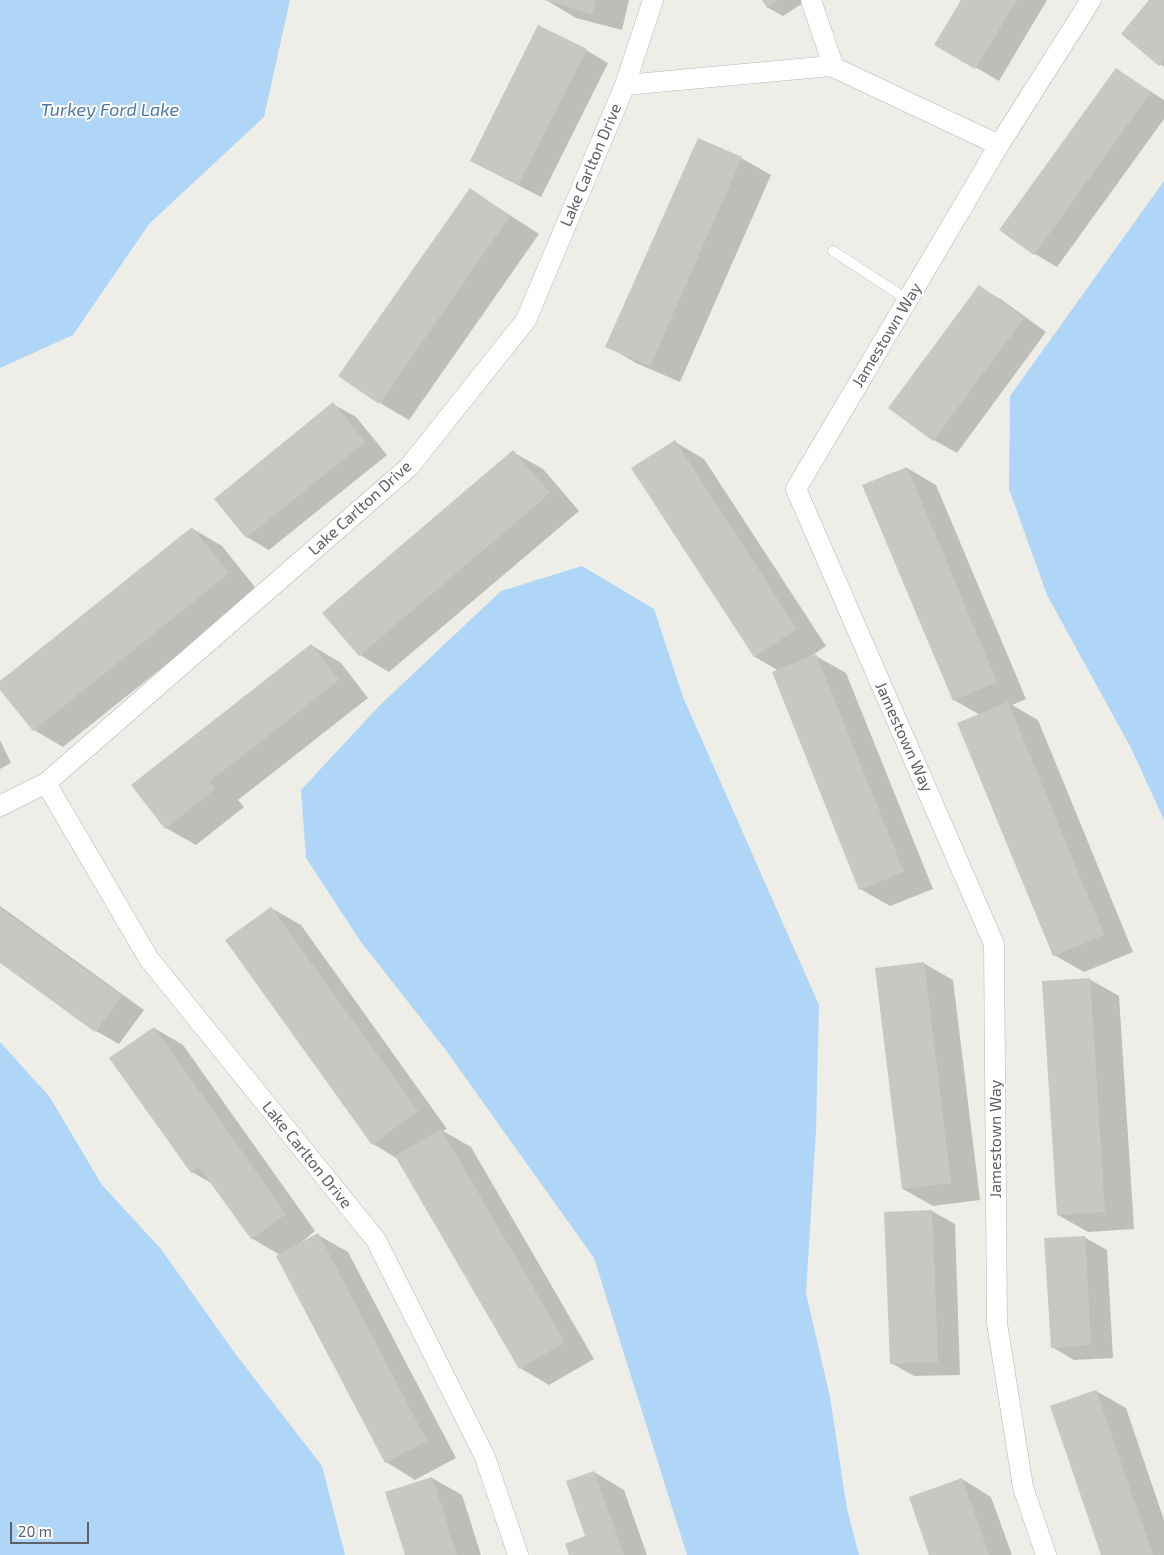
<!DOCTYPE html>
<style>
body{margin:0}
#map{position:relative;width:1164px;height:1555px;overflow:hidden;background:#efede7;font-family:"Exo 2",sans-serif}
canvas{display:block}
.scale{position:absolute;left:10px;top:1522px;width:79px;height:22px;box-sizing:border-box;border:2px solid #5e6166;border-top:0;padding-left:6px;font-size:15px;line-height:18px;white-space:nowrap;color:#5e6166;-webkit-text-stroke:4px #fff;paint-order:stroke}
</style>
<div id="map">
<canvas width="1164" height="1555"></canvas>
<div class="scale">20 m</div>
</div>
<script>
const g = document.querySelector('canvas').getContext('2d');
g.lineJoin = 'round';
function paint(path, color) { g.fillStyle = color; g.fill(path, 'evenodd'); }
function trace(path, color, width, dash) { g.strokeStyle = color; g.lineWidth = width; g.lineCap = dash ? 'butt' : 'round'; g.setLineDash(dash || []); g.stroke(path); }
function write(font, color, halo, rows, align = 'center') {
  g.font = font + ' "Exo 2",sans-serif'; g.lineWidth = 4; g.setLineDash([]); g.textBaseline = 'middle'; g.strokeStyle = halo; g.fillStyle = color; for (const [text, x, y, turn = 0] of rows) {
    g.save(); g.translate(x, y); g.rotate((+turn || 0) * Math.PI / 180); g.textAlign = isNaN(turn) ? turn : align; if (halo) g.strokeText(text, 0, 0); g.fillText(text, 0, 0); g.restore();
  }
}
const water = new Path2D(`
 M0,0H290L264,117L149,224L73,335L0,368Z
 M1164,181V820L1131,748L1047,595L1009,489L1010,396Z
 M582,566L654,609L683,697L819,1005L816,1131L806,1293L830,1397L847,1509L859,1555H687L594,1258L445,1049L361,942L306,858L301,790L380,705L501,591Z
 M0,1042L49,1096L102,1185L161,1249L234,1352L322,1466L345,1555H0Z`);
const shadow = new Path2D(`
 M546,0H629L622,30L576,18Z
 M763,0H801L803,3L783,16L767,7Z
 M962,0H1047L999,81L936,44Z
 M1151,0H1164V67L1160,64Z
 M586,50L608,63L541,197L471,161Z
 M1116,69L1164,100V119L1057,267L1035,254Z
 M741,158L771,175L680,382L636,363L607,346Z
 M471,190L539,234L409,420L380,403Z
 M979,287L1002,300L1046,332L957,453L934,440L890,408Z
 M333,404L356,417L387,455L269,550L247,537Z
 M675,442L704,459L826,646L810,657L816,656L846,673L933,889L890,906L860,889L779,671L755,657L633,469Z
 M513,452L543,469L579,511L389,672L360,655Z
 M907,468L936,485L1026,699L1012,705L1038,720L1133,952L1084,972L1054,955L980,715L954,700Z
 M193,529L222,546L258,591L63,747L34,730L0,688V683Z
 M311,645L341,663L368,698L238,800L244,807L196,845L166,828Z
 M0,740L11,763L0,769Z
 M0,906L144,1010L119,1044L96,1031L0,962Z
 M271,908L301,925L447,1129L443,1131L471,1147L594,1359L549,1385L520,1368L398,1159L373,1144Z
 M923,963L953,980L980,1200L933,1206L903,1189Z
 M1089,979L1119,996L1134,1229L1088,1232L1058,1215Z
 M154,1028L183,1045L315,1231L298,1245L318,1235L348,1252L456,1458L415,1480L386,1462L280,1255L251,1238L213,1184L192,1172Z
 M932,1211L955,1224L960,1375L914,1376L891,1363Z
 M1084,1237L1107,1250L1113,1358L1074,1360L1052,1347Z
 M1096,1391L1126,1408L1164,1520V1555H1102Z
 M594,1472L624,1490L647,1555H570L587,1537Z
 M432,1478L462,1495L481,1555H406Z
 M962,1479L991,1497L1012,1555H930Z`);
const building = new Path2D(`
 M545,0H596L592,14Z
 M762,0H779L767,8Z
 M961,0H1017L975,69L934,45Z
 M1149,0H1164V60L1159,66L1121,34Z
 M538,25L587,49L518,185L470,161Z
 M1116,68L1151,92L1034,255L999,230Z
 M698,138L742,157L650,366L605,347Z
 M470,188L510,216L379,404L338,376Z
 M979,285L1024,318L933,441L888,408Z
 M333,402L365,442L246,538L214,499Z
 M675,440L797,629L754,657L631,468Z
 M513,450L550,493L359,656L322,613Z
 M907,467L997,682L953,701L862,485Z
 M192,527L229,573L33,731L0,690V681Z
 M311,644L339,680L209,782L215,789L165,829L131,785Z
 M816,654L904,872L859,890L772,672Z
 M1008,702L1104,935L1053,956L957,723Z
 M271,907L418,1111L372,1145L225,940Z
 M0,908L122,996L95,1032L0,963Z
 M924,962L951,1183L902,1189L875,968Z
 M1090,978L1105,1212L1057,1215L1042,981Z
 M154,1027L286,1214L251,1239L199,1167L191,1173L109,1058Z
 M441,1129L565,1342L519,1369L395,1156Z
 M932,1210L938,1362L890,1364L884,1212Z
 M318,1233L427,1441L385,1463L276,1256Z
 M1085,1236L1091,1345L1051,1348L1044,1238Z
 M1096,1390L1153,1555H1101L1050,1406Z
 M594,1471L624,1555H569L565,1544L585,1536L566,1481Z
 M432,1477L457,1555H405L385,1492Z
 M962,1478L989,1555H929L909,1497Z`);
const service = new Path2D(`
 M833,251L908,300`);
const minor = new Path2D(`
 M811,0L834,68
 M625,85L831,66L999,145
 M46,783L149,959L376,1240L485,1457L518,1555
 M0,806L46,783L409,467L526,320L625,85L653,0
 M1046,1555L1023,1487L997,1323L994,944L796,489L999,145L1091,0`);
const streetNames = [
 ["Lake Carlton Drive",591,165,-67],
 ["Jamestown Way",887,335,-59],
 ["Lake Carlton Drive",360,508,-42],
 ["Jamestown Way",904,737,66],
 ["Jamestown Way",996,1139,-90],
 ["Lake Carlton Drive",307,1155,51]
];
const waterNames = [
 ["Turkey Ford Lake",110,110]
];
paint(water, '#afd6f7');
paint(shadow, '#0003');
paint(building, '#c8c7c1');
trace(service, '#b4b6ba', 11);
trace(minor, '#b4b6ba', 21);
trace(service, '#fff', 10);
trace(minor, '#fff', 20);
write('16px', '#5e6166', '#fff', streetNames);
write('italic 18px', '#4c77a8', '#fff', waterNames);
</script>
